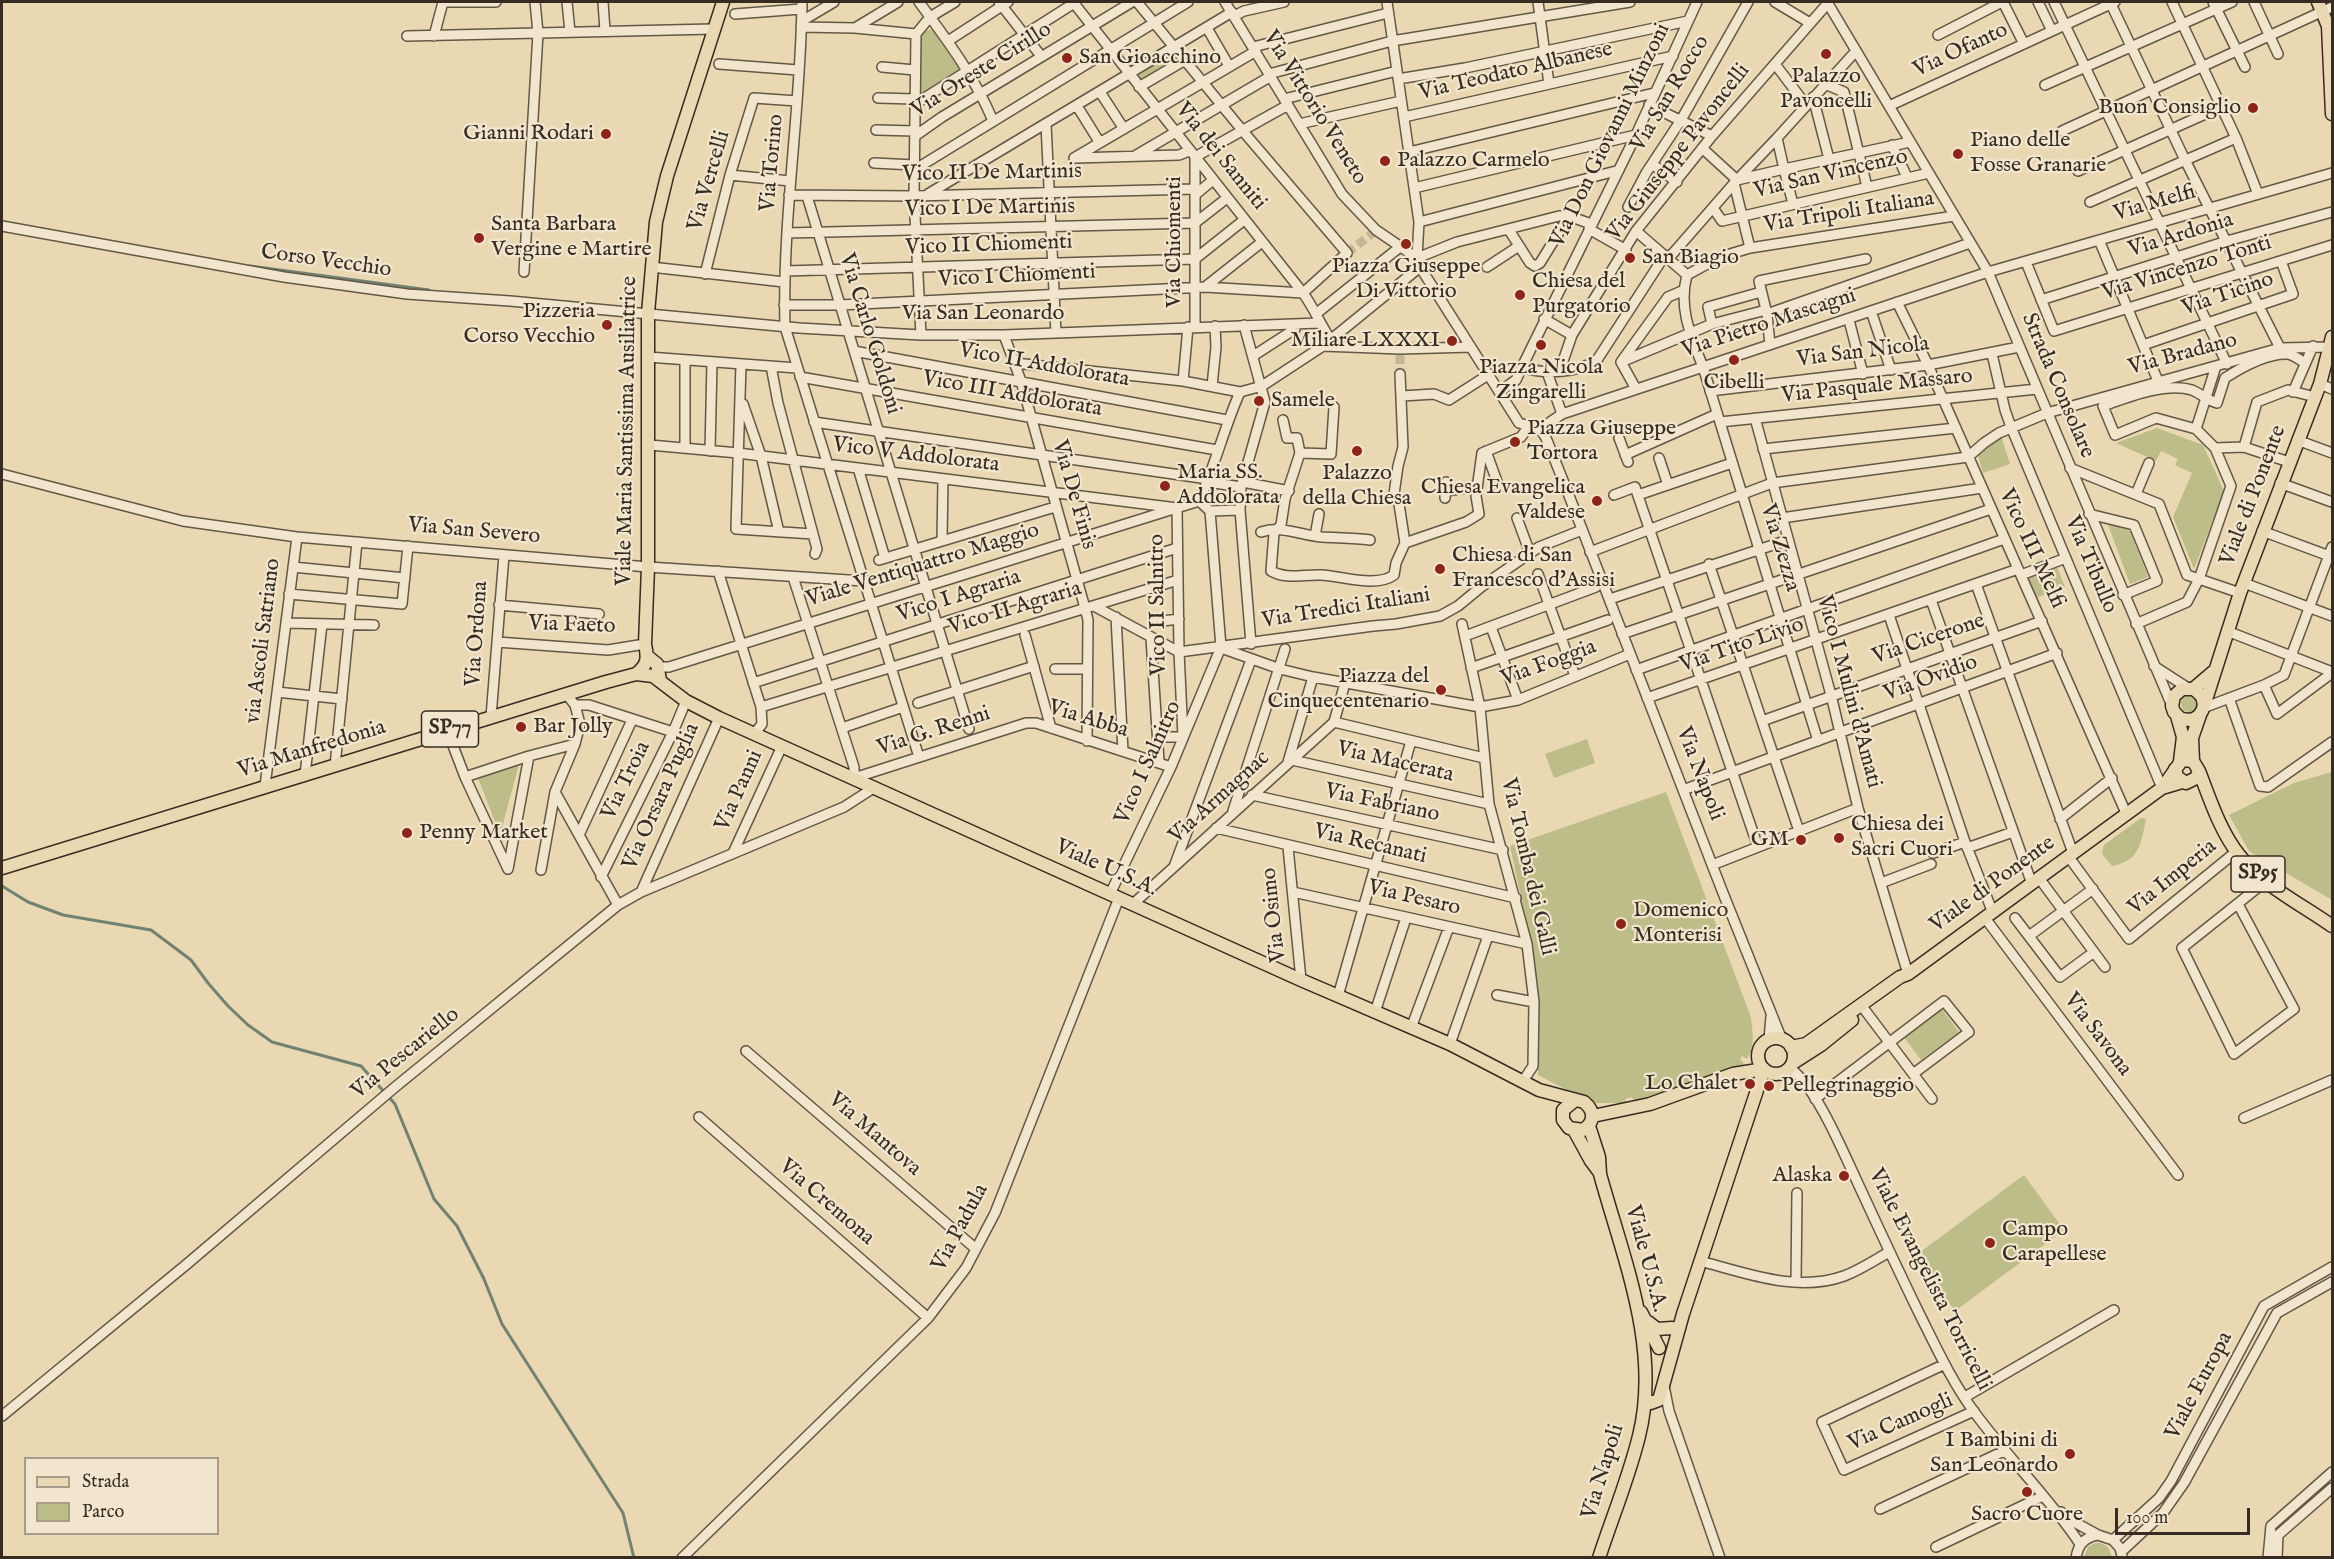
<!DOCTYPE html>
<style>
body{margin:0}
#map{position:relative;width:2334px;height:1559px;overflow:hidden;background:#ead8b2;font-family:"IM FELL English",serif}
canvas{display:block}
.frame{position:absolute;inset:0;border:3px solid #362c22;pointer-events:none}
.legend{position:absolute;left:24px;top:1457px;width:195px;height:78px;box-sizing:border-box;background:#f1e6cd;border:2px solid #a69c89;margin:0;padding:8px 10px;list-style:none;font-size:18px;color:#362c22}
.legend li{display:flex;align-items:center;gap:12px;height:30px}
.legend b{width:30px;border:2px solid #a69c89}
.scale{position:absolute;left:2115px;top:1508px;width:135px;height:27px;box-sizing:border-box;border:3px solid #362c22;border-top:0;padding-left:8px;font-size:18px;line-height:21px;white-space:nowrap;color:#362c22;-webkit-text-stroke:4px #f1e6cd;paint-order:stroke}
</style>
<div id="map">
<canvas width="2334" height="1559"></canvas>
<div class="frame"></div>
<ul class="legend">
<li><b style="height:8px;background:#ead8b2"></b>Strada</li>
<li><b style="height:16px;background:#bcbd88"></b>Parco</li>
</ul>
<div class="scale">100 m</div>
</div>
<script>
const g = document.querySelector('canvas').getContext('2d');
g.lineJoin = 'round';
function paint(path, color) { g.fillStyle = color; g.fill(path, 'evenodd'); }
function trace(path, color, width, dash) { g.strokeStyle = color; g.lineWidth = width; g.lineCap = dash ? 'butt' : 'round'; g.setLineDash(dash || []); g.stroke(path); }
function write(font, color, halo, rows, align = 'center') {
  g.font = font + ' "IM FELL English",serif'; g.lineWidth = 4.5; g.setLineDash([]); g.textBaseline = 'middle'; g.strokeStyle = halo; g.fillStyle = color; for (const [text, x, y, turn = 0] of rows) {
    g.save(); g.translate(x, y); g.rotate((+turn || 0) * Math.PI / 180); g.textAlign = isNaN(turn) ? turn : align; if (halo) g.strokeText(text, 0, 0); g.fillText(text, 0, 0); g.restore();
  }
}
const green = new Path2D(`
 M932,29L959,69L920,94L921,33Z
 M1171,52L1177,62L1139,83L1133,75Z
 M2157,428L2203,445L2224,491L2194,569L2173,517L2192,473L2175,465L2178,459L2161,451L2156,461L2116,443Z
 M2001,436L2010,464L1983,473L1978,455L1986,445Z
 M2107,522L2130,531L2148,577L2130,584Z
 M2056,564L2065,587L2036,598L2027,575Z
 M2181 704a8 8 0 1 1 16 0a8 8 0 1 1-16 0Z
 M1587,739L1595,763L1554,778L1545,754Z
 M519,764L500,835L478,778Z
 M2332,772V900L2249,851L2229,815L2294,783Z
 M1666,792L1751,1017C1752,1031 1756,1046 1747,1059L1742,1056L1740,1059L1744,1064L1635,1101L1631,1097L1625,1099L1626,1103H1592L1538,1075L1537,1000L1534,958L1510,846Z
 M2141,818L2146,819C2141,843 2140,861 2112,866L2102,854L2104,845Z
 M1941,1008L1959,1032L1921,1060L1903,1036Z
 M2024,1175L2064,1230L1955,1311L1915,1256Z
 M2095,1543H2100L2108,1547L2112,1557H2084L2088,1547Z`);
const stream = new Path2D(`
 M250,266L429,290
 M2,886L28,902L63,915L151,930L191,960L208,983L228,1006L248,1025L272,1042L361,1066L395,1104L434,1199L457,1226L484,1279L502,1324L623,1513L634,1558`);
const minorTunnel = new Path2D(`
 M1347,253L1373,233
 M1400,355V374`);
const minor = new Path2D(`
 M443,2H496
 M567,2L570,32
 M603,2L605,31
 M802,2C801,110 782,218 785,327L919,757
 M919,2C947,40 975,77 993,121
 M999,2L1041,56
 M1073,2L1303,293C1314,308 1320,324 1331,340
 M1137,2L1242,130L1347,253L1303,293
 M1225,2L1342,194L1376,230L1417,258
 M1387,2L1419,222L1417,258L1420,267L1519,423L1540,429
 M1538,2L1549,84
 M1775,2L1810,23
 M1827,2L1988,272L2172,706
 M2003,2L2024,44
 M2038,2L2052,31
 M2054,2L2227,364
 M2110,2L2185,160L2280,348
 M2172,2L2236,138L2258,194
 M2213,2L2245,67
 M2254,2L2278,54
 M735,14L801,9
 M1234,16L1244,11L1284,2
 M802,21L834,2
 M801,27L855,28L916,34
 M855,28L898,2
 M1207,28L1229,66
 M916,34L914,196L921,335
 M916,34L930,17L955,2
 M1938,35L2002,2
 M407,36L713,29
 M434,36L443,2
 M948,41L1008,2
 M1253,47L1388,13
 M719,64L798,70
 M1775,64L1806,105
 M882,67L915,70
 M1269,74L1392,41L1630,2
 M1398,79L1465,68L1688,21
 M1825,84L1844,92L1867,187
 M2045,85L2232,2
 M1139,87L1185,60
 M1100,92L1124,129
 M1813,97L1829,159
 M878,98L915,99
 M1284,99L1397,71
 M915,104L1076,2
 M1649,105L1712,136
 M1077,106L1100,143
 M1889,106L2115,2
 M1404,117L1673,56
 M1046,124L1056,333
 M1299,124L1401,101
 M876,130L915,131
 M2062,131L2332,7
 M915,136L942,117L1132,2
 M1777,138L1856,51
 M1892,145L1907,177
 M1702,148L1737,180
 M1409,152L1654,93
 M1135,156L1271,76
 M1074,158L1256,51
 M1076,158L1179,155L1189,151
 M874,163L914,165
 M1652,164L1677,182
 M914,170L1188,2
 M2078,171L2221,107
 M730,175L790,181
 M1734,183L1750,248
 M1414,188L1636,135
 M928,194L1232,12
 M789,195L914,196L1195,189
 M1195,195L1213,180
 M807,196L969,729
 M2090,202L2236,138
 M1793,204L1784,169L1910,142
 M1628,207L1646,173L1681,120L1748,2
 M1713,208L1722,221L1929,173
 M1419,222L1616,171
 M2,226L284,277L407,294L510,301L799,328L921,335H1004L1319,323
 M1589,229L1626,250
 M1509,230L1530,263L1535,266L1540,263L1569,216
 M1636,231L1687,275
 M787,233L1195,223L1227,198
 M2099,240L2158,381
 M1417,258L1457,242L1559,216H1569L1591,224
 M1668,259L1737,180L1777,138L1784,169L1737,180
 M2026,262L2054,331L2332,245
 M651,267L784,282
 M1487,267L1519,246
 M785,271L1195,259L1244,220
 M524,272L538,33L535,2
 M705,274L730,175L754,98L797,101
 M1205,287L1262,242
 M2041,300L2227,241L2332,212
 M1897,302L1928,365L2126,813
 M784,305H840L1205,287L1303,293
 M1317,313L1400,247
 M1767,314L1970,243
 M1873,317L1891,370
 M1544,319L1572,335
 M1712,324L1708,307L1761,292
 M1850,324L1863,374
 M1244,325L1265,402L1241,487L1240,510L1251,644
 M1195,327V157L1288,105
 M1004,335L1021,381L1085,608L1088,620L1087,741
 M1770,345L1767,314L1759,281L1866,259
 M2143,345L2293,294L2281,261
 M1323,346L1400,349L1471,347
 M854,351L1227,420
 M1992,354L2005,410L2011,427L2162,788
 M1253,356L1295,329L1294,324
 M648,357L797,368
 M1621,362L1712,324L1766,310
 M1015,363L1183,381L1240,392L1262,386L1323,346L1420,267
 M741,364L736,529L813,534
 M771,366L778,403L817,549L815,554
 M1522,367C1544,375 1578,373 1597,360L1665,255
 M1560,370L1572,335L1636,231L1712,136L1828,3
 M1547,372L1562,414
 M1400,374L1403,447L1398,466L1394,494L1399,504L1405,543
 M800,377L1217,450
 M1183,381L1188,327
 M2320,384L2332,389
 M1212,386L1216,347L1215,326
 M1636,389L1621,362L1668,297L1682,291
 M1710,391L1928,365L2019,347
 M1499,392L1516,380L1522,367L1636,135L1697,2
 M2293,392L2313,346
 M1402,396L1434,394L1449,400L1488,375
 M743,404L761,456L779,532
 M1755,418L1831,695L1858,808L1908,974
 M1283,420L1287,438H1297L1300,453
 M814,422L1208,479
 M1720,422L2037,389
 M1540,429L1562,414L1988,272L2332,173
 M1540,429L1546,438L1568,493L1723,893L1782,1040
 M2196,429L2216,366
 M1619,438L1628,462
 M2297,440L2332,453
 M650,445L738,453L1177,508L1179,652L1183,737H1159
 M2244,447L2257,402L2288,390L2315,397
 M685,448V360
 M2215,448L2231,486L2199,579L2240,593
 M1763,449L1956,428
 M710,451L712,362
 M1486,451L1499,487
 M1300,453L1285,499L1281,525L1274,533L1271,571C1287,580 1303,574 1321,575C1342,576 1376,588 1394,575L1396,563L1405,543
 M1300,453L1331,454L1334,407
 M1625,455L1717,414
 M1659,458L1668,485
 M2289,462L2244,447L2215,448L2196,429L2156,418L2115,435L2103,406C2128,397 2166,382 2192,390C2200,393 2206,400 2217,403L2225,378C2242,367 2268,353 2288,354C2294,355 2300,360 2305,363
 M858,468L885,558
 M2070,468L2159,504L2187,575L2199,579L2187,602L2136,624
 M2,474L183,521L297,537L648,567L864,581
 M1208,482L1241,487
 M1243,482L1289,491
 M2280,483L2332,502
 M1447,491L1477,486
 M2136,494L2149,463
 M1614,495L1635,487L1758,847
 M1638,495L1732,463
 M1445,498L1446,482
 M1199,501C1215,466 1224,428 1240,392
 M1199,501L1210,511L1240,510
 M2089,514L2134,525L2157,581L2123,595
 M1517,518L1530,553
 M1782,518L1982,488
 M2262,531L2332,557
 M1261,532C1282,525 1299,535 1322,537C1338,538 1354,538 1370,540
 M1315,536L1319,514
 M942,541L943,479
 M1405,543L1466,522L1479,514L1476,496L1482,453L1521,437L1529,426
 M1590,552L1772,483L1968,457L1984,443L1999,433L2047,413L2280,348L2331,347
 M879,560L1055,507
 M1709,564L1799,831
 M293,567L405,578
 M718,571L761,707L762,724L755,733
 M1538,574L1575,676
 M2021,575L2066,558
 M793,577L854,767V778L1026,723H1036L1171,767
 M2244,583L2332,616
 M1976,584L2073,853
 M289,594L402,604L408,546
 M1613,598L1788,540
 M1931,600L2032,884
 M499,605L599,614
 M1094,606L1179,652L1373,626L1396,624L1440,616L1458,606L1481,587L1539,547L1582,530
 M1889,615L1965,842L1993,913
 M1116,617L1123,751
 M1154,622L1179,619
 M286,623L374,625
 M1462,624L1480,707L1489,804L1527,944L1534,1002L1533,1066L1523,1081
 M1491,627L1518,700
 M2227,631L2332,672
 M1622,634L1991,509
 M1025,635L1051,728
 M1465,636L1596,587
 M1151,638L1159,761
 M497,642L608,650L645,644
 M1224,649L1280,669L1313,677L1480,707L1518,700L1630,654
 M2154,666L2188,688
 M658,667H669L1199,501
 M1471,668L1608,620
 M1055,669H1087
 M1636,670L2004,539
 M753,683L1177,548
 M2264,685L2277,714L2332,673
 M277,692L342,699
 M1647,698L2018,569
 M2229,698L2260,786L2268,787L2332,742
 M918,703L1034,666
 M575,705H589L673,732
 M761,707L1178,580
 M2203,708L2264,685L2284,675L2332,547
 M491,717L504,555
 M1762,721L2042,621
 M1334,722L1484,758
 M1334,722L1345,683
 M842,728L903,707
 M447,730L465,777
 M1818,741L1703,367C1691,336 1678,308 1687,275L1720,257L1750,248L1954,216
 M1292,760L1489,804
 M1288,762L1313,677
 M335,766L357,542
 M305,775L322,624
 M265,786L297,537
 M1683,790L2057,653
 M555,792L618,905
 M1252,795L1503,850
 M1233,811L1285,649
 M2060,819L2112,778
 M1216,828L1516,898
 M579,835L632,720
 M1288,847L1301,980
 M1967,848L2013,832
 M733,853L782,746
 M1933,853L1965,842
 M2068,856L2129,939L2237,851
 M1175,864L1251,660
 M1712,865L1858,808
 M508,869L465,777L529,756L575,744
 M508,869L529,756
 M541,870L555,792L575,744L580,724L575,705L566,694
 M601,877L673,732L686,701
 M2039,878L2105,967
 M1881,883L1931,864
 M641,892L719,718
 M1293,892L1527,944
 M1110,894L1171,767L1221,647L1210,511
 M1133,904L1334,722
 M2238,904L2294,1009L2234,1054L2182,948L2266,881
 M1985,918L2178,1175
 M2015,918L2060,977L2094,952
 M2029,936L2093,889
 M1497,995L1534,1002
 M1338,996L1411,741
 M1861,1005L1932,1099
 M1375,1012L1406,918
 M1411,1028L1449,927
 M1769,1040L1771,1016
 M1450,1044L1488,936
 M746,1051L976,1249
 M1790,1068C1814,1086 1836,1136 1849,1164C1872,1214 1895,1264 1919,1313C1936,1347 1952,1382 1975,1413C2008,1458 2049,1497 2080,1544
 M1815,1099L1944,1001L1969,1032L1913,1074
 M699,1117L928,1318
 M2244,1118L2332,1080
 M1700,1261C1746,1273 1797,1293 1844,1276C1860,1270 1875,1260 1889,1252
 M1796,1282L1797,1193
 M1945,1364L1822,1422L1844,1470L1974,1411
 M1664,1386L1669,1411L1720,1558
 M1965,1397L2114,1310
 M2,1416L187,1264L394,1088L618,905L641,892L844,807L875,787
 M1880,1509L2004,1451
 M2061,1512L2076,1523L2098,1535L2113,1540L2120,1548L2122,1556
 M2113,1540L2159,1498L2171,1481L2264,1306L2332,1267
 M1936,1547L2043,1496
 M2121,1552L2163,1513L2184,1483L2277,1313L2332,1282
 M682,1558L928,1318L966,1268L995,1213L1119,898
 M2076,1558C2078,1544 2085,1537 2098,1535
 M2268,1558L2271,1526L2332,1472
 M2277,1558L2278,1535L2332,1488`);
const major = new Path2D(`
 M2318,2L2328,26L2332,114
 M647,656L657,664L660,680
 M636,674C648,665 648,658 645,644L648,567V313L656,222L667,176L723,2
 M2193,689C2208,697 2207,714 2191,720L2181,719L2174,712L2172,706L2174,696L2182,689H2193L2213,672
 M2204,706L2240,593L2320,384L2332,337
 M2177,716L2183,737L2180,761
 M2193,761L2192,738L2200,715
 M2199,771C2210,799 2220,831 2239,855C2263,886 2301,904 2332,926
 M2163,787L2182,760L2193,761L2199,771L2196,778L2186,783L2177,777L2175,769
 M2,868L606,682L636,674L653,676L686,701L719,718L1301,980L1450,1044L1539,1090L1584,1102C1595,1111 1595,1122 1583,1130L1569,1128L1563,1120V1110L1574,1101
 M1758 1056a18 18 0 1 1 36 0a18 18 0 1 1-36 0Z
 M1791,1047L1806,1044L1900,977L1908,974L2162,788L2182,782
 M1793,1063L1821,1045L1852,1020
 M1593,1116L1650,1104L1733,1074L1764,1069
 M1589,1126L1599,1157L1600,1174C1623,1258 1661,1348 1639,1436C1629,1477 1612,1518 1599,1558
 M1574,1130L1591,1161L1600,1173
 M1641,1312L1659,1348
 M1648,1322L1657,1329L1672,1328
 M1645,1398L1651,1403L1659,1400L1683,1314L1764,1069`);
const markers = [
 [1826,54,6,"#8f2418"],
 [1067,58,6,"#8f2418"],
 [2253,108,6,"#8f2418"],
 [606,134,6,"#8f2418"],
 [1958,154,6,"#8f2418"],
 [1385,161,6,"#8f2418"],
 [479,238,6,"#8f2418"],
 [1406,244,6,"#8f2418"],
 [1630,258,6,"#8f2418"],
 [1520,295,6,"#8f2418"],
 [607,325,6,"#8f2418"],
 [1452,341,6,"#8f2418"],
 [1541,345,6,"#8f2418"],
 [1734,360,6,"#8f2418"],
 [1259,401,6,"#8f2418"],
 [1515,442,6,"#8f2418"],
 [1357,451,6,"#8f2418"],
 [1165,486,6,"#8f2418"],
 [1597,501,6,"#8f2418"],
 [1440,569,6,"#8f2418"],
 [1441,690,6,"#8f2418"],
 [521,727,6,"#8f2418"],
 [407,833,6,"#8f2418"],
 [1839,838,6,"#8f2418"],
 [1801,840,6,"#8f2418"],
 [1621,924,6,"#8f2418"],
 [1750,1084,6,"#8f2418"],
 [1769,1086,6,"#8f2418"],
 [1844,1176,6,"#8f2418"],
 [1990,1243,6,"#8f2418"],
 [2070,1454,6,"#8f2418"],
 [2027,1492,6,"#8f2418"]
];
const shields = [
 [450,729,57],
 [2258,874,54]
];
const shieldNames = [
 ["SP77",450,729],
 ["SP95",2258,874]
];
const streetNames = [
 ["Via Ofanto",1961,51,-25],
 ["Via Oreste Cirillo",982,71,-32],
 ["Via Teodato Albanese",1516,72,-13],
 ["Via San Rocco",1671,94,-59],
 ["Via Vittorio Veneto",1314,108,58],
 ["Via Don Giovanni Minzoni",1611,136,-64],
 ["Via Giuseppe Pavoncelli",1679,153,-52],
 ["Via dei Sanniti",1220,157,51],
 ["Via Torino",773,163,-85],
 ["Vico II De Martinis",992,174,-1],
 ["Via San Vincenzo",1831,175,-13],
 ["Via Vercelli",710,181,-74],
 ["Via Melfi",2155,204,-16],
 ["Vico I De Martinis",990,209,-1],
 ["Via Tripoli Italiana",1849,213,-9],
 ["Via Ardonia",2181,236,-17],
 ["Via Chiomenti",1175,242,-90],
 ["Vico II Chiomenti",989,246,-2],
 ["Corso Vecchio",326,262,8],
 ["Via Vincenzo Tonti",2187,269,-17],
 ["Vico I Chiomenti",1017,277,-3],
 ["Via Ticino",2228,295,-19],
 ["Via San Leonardo",983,314],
 ["Via Pietro Mascagni",1769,324,-18],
 ["Via Carlo Goldoni",869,334,73],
 ["Via San Nicola",1863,353,-7],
 ["Via Bradano",2183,355,-15],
 ["Vico II Addolorata",1044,366,10],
 ["Strada Consolare",2057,386,67],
 ["Via Pasquale Massaro",1877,387,-6],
 ["Vico III Addolorata",1012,395,10],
 ["Viale Maria Santissima Ausiliatrice",628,431,-89],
 ["Vico V Addolorata",916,456,7],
 ["Via De Finis",1073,495,74],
 ["Viale di Ponente",2254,496,-69],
 ["Via San Severo",474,532,5],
 ["Via Zezza",1779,548,73],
 ["Vico III Melfi",2031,549,65],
 ["Via Tibullo",2090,565,67],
 ["Viale Ventiquattro Maggio",923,566,-17],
 ["Vico I Agraria",959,597,-18],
 ["Vico II Salnitro",1159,605,-91],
 ["Vico II Agraria",1015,609,-17],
 ["Via Tredici Italiani",1346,609,-9],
 ["Via Faeto",572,626,2],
 ["Via Ordona",478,634,-86],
 ["Via Cicerone",1929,640,-19],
 ["via Ascoli Satriano",264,641,-83],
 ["Via Tito Livio",1742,646,-19],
 ["Via Foggia",1549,664,-20],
 ["Via Ovidio",1931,679,-20],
 ["Vico I Mulini d'Amati",1848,692,75],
 ["Via Abba",1088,720,17],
 ["Via G. Renni",934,732,-18],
 ["Via Manfredonia",312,750,-17],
 ["Vico I Salnitro",1149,763,-66],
 ["Via Macerata",1395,763,13],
 ["Via Napoli",1699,774,69],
 ["Via Troia",627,781,-64],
 ["Via Panni",740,791,-66],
 ["Via Orsara Puglia",662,797,-66],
 ["Via Armagnac",1220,798,-42],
 ["Via Fabriano",1382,804,12],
 ["Via Recanati",1370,845,13],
 ["Via Tomba dei Galli",1527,867,77],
 ["Viale U.S.A.",1106,869,24],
 ["Via Imperia",2173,878,-39],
 ["Viale di Ponente",1993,885,-36],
 ["Via Pesaro",1414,899,13],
 ["Via Osimo",1275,915,-96],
 ["Via Savona",2097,1035,53],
 ["Via Pescariello",406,1054,-39],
 ["Via Mantova",874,1135,41],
 ["Via Cremona",826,1203,41],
 ["Via Padula",961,1228,-62],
 ["Viale U.S.A.",1645,1259,75],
 ["Viale Evangelista Torricelli",1929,1280,63],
 ["Viale Europa",2200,1386,-62],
 ["Via Camogli",1901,1423,-24],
 ["Via Napoli",1604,1472,-73]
];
const poiNames = [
 ["San Gioacchino",1079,58],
 ["Palazzo",1826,77,"center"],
 ["Pavoncelli",1826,102,"center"],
 ["Buon Consiglio",2241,108,"right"],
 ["Gianni Rodari",594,134,"right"],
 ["Piano delle",1970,141],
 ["Fosse Granarie",1970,166],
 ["Palazzo Carmelo",1397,161],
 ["Santa Barbara",491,225],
 ["Vergine e Martire",491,250],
 ["San Biagio",1642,258],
 ["Piazza Giuseppe",1406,267,"center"],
 ["Di Vittorio",1406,292,"center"],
 ["Chiesa del",1532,282],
 ["Purgatorio",1532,307],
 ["Pizzeria",595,312,"right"],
 ["Corso Vecchio",595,337,"right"],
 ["Miliare LXXXI",1440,341,"right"],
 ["Piazza Nicola",1541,368,"center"],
 ["Zingarelli",1541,393,"center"],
 ["Cibelli",1734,383,"center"],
 ["Samele",1271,401],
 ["Piazza Giuseppe",1527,429],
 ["Tortora",1527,454],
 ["Maria SS.",1177,473],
 ["Addolorata",1177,498],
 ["Palazzo",1357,474,"center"],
 ["della Chiesa",1357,499,"center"],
 ["Chiesa Evangelica",1585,488,"right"],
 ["Valdese",1585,513,"right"],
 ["Chiesa di San",1452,556],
 ["Francesco d'Assisi",1452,581],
 ["Piazza del",1429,677,"right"],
 ["Cinquecentenario",1429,702,"right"],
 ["Bar Jolly",533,727],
 ["Chiesa dei",1851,825],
 ["Sacri Cuori",1851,850],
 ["Penny Market",419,833],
 ["GM",1789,840,"right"],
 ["Domenico",1633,911],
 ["Monterisi",1633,936],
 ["Lo Chalet",1738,1084,"right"],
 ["Pellegrinaggio",1781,1086],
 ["Alaska",1832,1176,"right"],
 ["Campo",2002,1230],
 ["Carapellese",2002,1255],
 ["I Bambini di",2058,1441,"right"],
 ["San Leonardo",2058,1466,"right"],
 ["Sacro Cuore",2027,1515,"center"]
];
paint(green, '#bcbd88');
trace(stream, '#718272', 3);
trace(minorTunnel, '#c6b695', 9, [9, 4.5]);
trace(minor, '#635746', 12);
trace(major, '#362c22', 15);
trace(minor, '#f1e6cd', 9);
trace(major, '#ead8b2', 12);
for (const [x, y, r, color] of markers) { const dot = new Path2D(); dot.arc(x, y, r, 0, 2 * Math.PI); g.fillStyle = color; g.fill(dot); trace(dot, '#f1e6cd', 2); }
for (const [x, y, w] of shields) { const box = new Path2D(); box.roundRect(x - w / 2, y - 18, w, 36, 4.5); g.fillStyle = '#f1e6cd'; g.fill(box); trace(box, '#362c22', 1.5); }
write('bold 21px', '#362c22', null, shieldNames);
write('22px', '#362c22', '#f1e6cd', streetNames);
write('22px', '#362c22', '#f1e6cd', poiNames, 'left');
</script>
